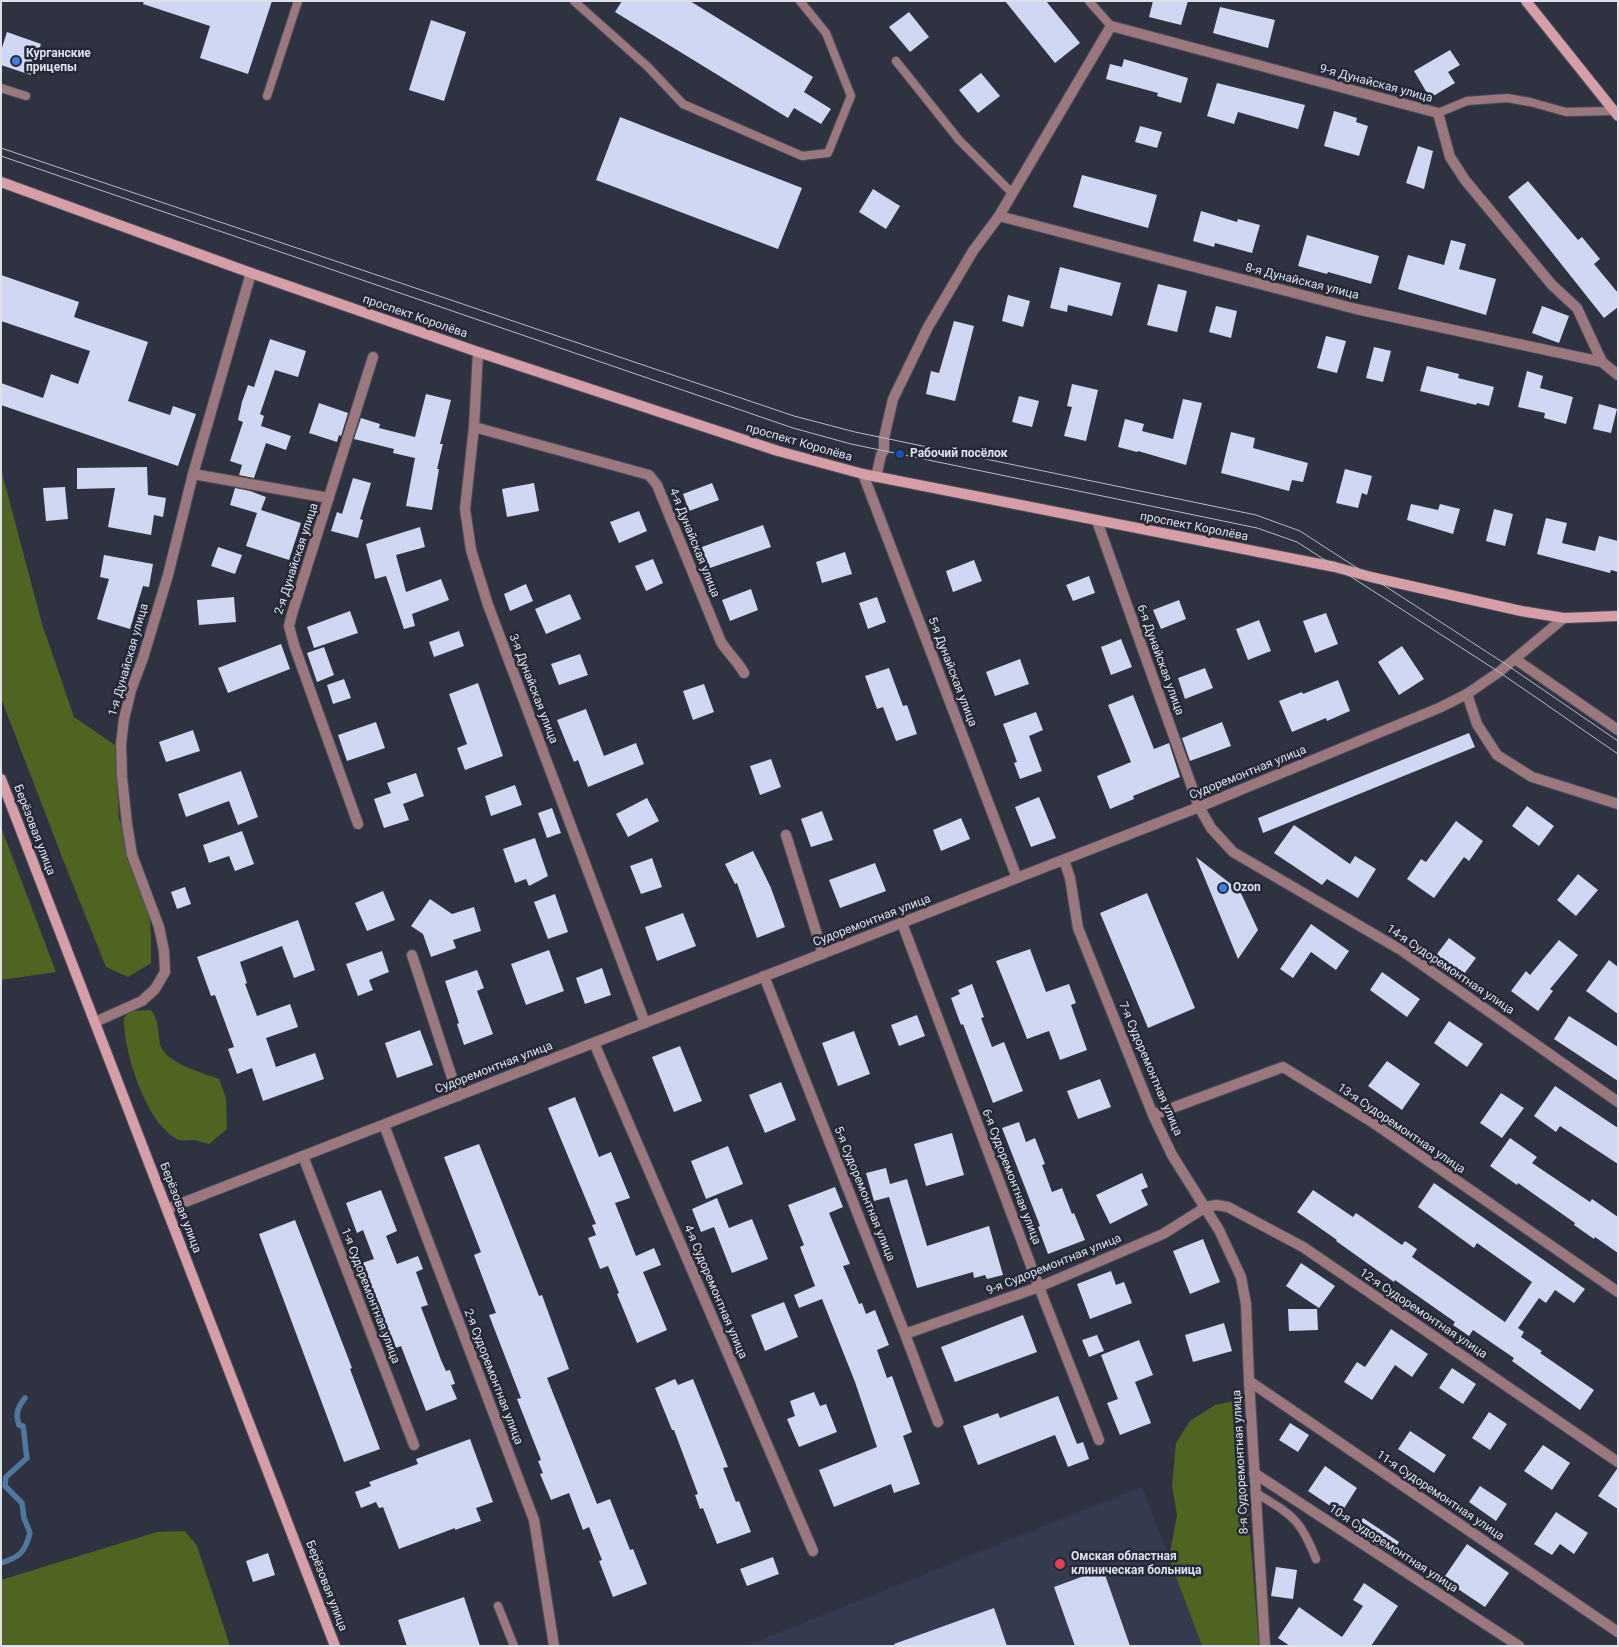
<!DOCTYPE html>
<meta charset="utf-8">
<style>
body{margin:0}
#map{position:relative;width:1619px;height:1647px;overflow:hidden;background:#2f3341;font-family:Roboto,sans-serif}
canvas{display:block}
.frame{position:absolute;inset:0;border:2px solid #dee0ea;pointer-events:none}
</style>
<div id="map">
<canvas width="1619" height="1647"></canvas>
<div class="frame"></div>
</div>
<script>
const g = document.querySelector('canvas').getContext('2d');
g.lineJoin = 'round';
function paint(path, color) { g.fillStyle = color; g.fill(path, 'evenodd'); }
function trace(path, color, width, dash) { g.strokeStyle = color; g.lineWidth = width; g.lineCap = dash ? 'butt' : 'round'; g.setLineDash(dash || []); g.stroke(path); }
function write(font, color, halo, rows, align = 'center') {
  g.font = font + ' Roboto,sans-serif'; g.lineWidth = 5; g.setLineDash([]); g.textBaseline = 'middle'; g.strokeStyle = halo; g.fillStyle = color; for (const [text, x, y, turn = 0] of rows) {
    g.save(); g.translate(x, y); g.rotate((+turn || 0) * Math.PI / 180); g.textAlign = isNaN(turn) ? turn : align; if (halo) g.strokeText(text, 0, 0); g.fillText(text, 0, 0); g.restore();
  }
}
const built = new Path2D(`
 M1142,1487L1202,1646H743L758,1641Z`);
const green = new Path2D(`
 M1,469L42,624L74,717L115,745L119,819L148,899L151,936V963L128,977L106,967L62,857L1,698Z
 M1,827L56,972L1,980Z
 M151,1010C159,1020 158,1031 160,1044C164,1063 204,1073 219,1079L226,1098L227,1129L209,1144C204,1143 199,1141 194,1140C189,1140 184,1141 179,1140C147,1126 123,1051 124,1018L130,1011Z
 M1239,1400L1259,1646H1202L1169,1558L1177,1515L1172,1486L1176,1443L1190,1421L1215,1405Z
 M185,1531L197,1546L230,1646H1V1580L157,1532Z`);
const stream = new Path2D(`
 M1,1563C20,1557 25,1552 30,1533L24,1518L22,1503L5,1486L6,1477L27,1458C25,1447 25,1437 23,1426L19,1425C15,1414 18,1407 25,1398`);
const building = new Path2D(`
 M144,1H272L248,74L200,58L210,26L143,4Z
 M622,1H690L813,77L804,92L831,109L821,124L794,108L788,118L615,12Z
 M1005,1H1046L1080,43L1055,63Z
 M1153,1H1188L1181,25L1149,17Z
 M1220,7L1275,20L1268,48L1213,33Z
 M909,12L929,37L910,52L889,27Z
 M431,20L466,32L444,101L409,90Z
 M7,32L41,44L31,75L1,65V51Z
 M1450,50L1460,65L1448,72L1455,83L1430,98L1414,71Z
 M1124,59L1188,78L1181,103L1157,96L1158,93L1106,79L1110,64L1122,67Z
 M981,73L1000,96L978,113L959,90Z
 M1217,83L1305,105L1298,129L1238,112L1234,124L1207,116Z
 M1334,111L1357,118L1356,122L1368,126L1359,156L1324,146Z
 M620,117L802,188L778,249L596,180Z
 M1140,126L1162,132L1157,148L1135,142Z
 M1418,146L1433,151L1424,189L1406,183Z
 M1082,175L1157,195L1148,228L1073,207Z
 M1528,181L1578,240L1582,237L1600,259L1594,264L1618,293V307L1604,318L1508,197Z
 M873,189L900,206L886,229L859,212Z
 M1201,211L1237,222L1238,219L1260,225L1252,253L1215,243L1214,247L1193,241Z
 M1307,235L1379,256L1371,284L1328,272L1327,274L1298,266Z
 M1451,240L1466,244L1459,269L1496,279L1486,315L1398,289L1408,255L1444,265Z
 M1060,267L1121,283L1112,316L1068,305L1067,312L1050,308Z
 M1,275L79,302L74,317L148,342L128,401L170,415L173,406L196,414L178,466L1,405V383L43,398L51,374L78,384L90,351L1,321Z
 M1158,284L1187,291L1177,332L1147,325Z
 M1008,295L1030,301L1023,327L1002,321Z
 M1216,306L1237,311L1231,338L1209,332Z
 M1542,306L1569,316L1559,343L1532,333Z
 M954,321L974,326L955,401L926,394L931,371L939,373Z
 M1326,336L1346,341L1337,373L1317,368Z
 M270,339L306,351L298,377L275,370L260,414L264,416L261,426L291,436L286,450L266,443L254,478L239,475L242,465L230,461L243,422L238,420L242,402L248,385L254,387Z
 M1374,347L1391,351L1383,382L1366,378Z
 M1427,366L1459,374L1458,378L1494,387L1489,406L1477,403L1476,405L1420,391Z
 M1527,371L1543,376L1540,388L1573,397L1566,424L1544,418L1545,413L1518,407Z
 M1072,384L1098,390L1086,441L1064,436L1072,407L1067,406Z
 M426,394L451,400L440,444H443L437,469H439L432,510L406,506L415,458L393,453L394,449L354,439L361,418L380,424L379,428L415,437Z
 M1019,396L1039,401L1032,427L1012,422Z
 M1183,399L1202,403L1186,465L1138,451L1137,452L1118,447L1125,419L1144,424L1142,431L1173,439Z
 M319,403L348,413L341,436L339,435L337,442L309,433Z
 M1599,404L1617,409L1611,433L1593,429Z
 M1231,432L1255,438L1253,448L1308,463L1303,482L1292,480L1289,491L1221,473Z
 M147,467L148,495L166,498L163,517L154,515L151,535L108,527L115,488L77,489V468Z
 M1345,469L1372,476L1367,495L1362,493L1358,508L1336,503Z
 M353,478L371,483L360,519L363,520L358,538L331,531L337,512L342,514Z
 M534,483L539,511L507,517L502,489Z
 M712,483L719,500L689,511L683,494Z
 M65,487L68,519L46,521L43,488Z
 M235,488L250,491L266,497L261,510L301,523L289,560L246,546L257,513L230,505Z
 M1411,504L1438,510L1440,504L1460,509L1453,534L1407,520Z
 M1494,509L1513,514L1505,546L1486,541Z
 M639,511L647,531L619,543L610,522Z
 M1546,518L1567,523L1562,543L1595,551L1599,536L1618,541V572L1611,570L1610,573L1537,554Z
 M763,525L771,547L707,569L699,548Z
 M420,527L425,547L396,555L406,592L441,579L449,600L412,614L415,626L404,629L386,576L375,579L366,544Z
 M218,547L242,555L235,574L211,566Z
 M845,552L852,574L822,583L816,562Z
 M104,555L153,564L149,587L143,586L130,629L97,619L109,579L100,577Z
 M653,559L663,583L646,591L635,566Z
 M974,560L982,581L953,592L946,571Z
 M1089,576L1095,593L1073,601L1066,585Z
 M526,584L533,601L510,611L504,594Z
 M751,589L758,610L730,621L722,600Z
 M570,594L581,619L546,634L535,609Z
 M234,597L236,622L199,625L197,600Z
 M877,597L886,622L868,629L859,603Z
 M1179,600L1186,619L1161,629L1153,610Z
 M350,611L358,633L314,648L307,627Z
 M1326,613L1338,644L1315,653L1303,621Z
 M1259,620L1271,651L1248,660L1236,629Z
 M459,631L464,646L434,657L429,642Z
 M1121,639L1132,667L1111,675L1101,647Z
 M281,644L290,669L228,693L218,668Z
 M1402,646L1424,679L1399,695L1378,662Z
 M324,647L334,675L317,682L307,653Z
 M580,654L588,675L559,685L551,664Z
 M1020,659L1029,684L995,696L986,672Z
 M889,668L903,706L907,705L917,734L896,741L883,707L877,709L865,676Z
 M1205,668L1213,688L1185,699L1178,678Z
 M344,679L351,698L333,704L327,685Z
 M1338,680L1350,711L1327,721L1326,718L1292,732L1279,701L1302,692L1303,694Z
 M478,683L503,756L465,770L457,748L467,744L449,694Z
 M704,684L714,712L693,720L683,691Z
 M1133,695L1154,749L1169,743L1180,777L1133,796L1134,799L1110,809L1097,776L1131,762L1108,705Z
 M586,709L604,756L636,743L644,764L588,787L578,760L574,762L557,720Z
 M1036,712L1043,730L1029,736L1042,771L1020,779L1014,763L1017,762L1003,724Z
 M376,722L385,748L347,761L338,735Z
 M1222,722L1231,746L1190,761L1182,738Z
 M193,730L200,751L166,762L159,742Z
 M1469,733L1475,747L1263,833L1258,818Z
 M771,759L781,787L760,795L750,766Z
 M241,771L258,817L238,825L229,801L186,817L178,794Z
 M416,773L424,796L403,804L409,820L384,828L374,799L391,793L387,783Z
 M515,785L522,805L491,816L485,796Z
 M1039,797L1056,838L1031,847L1015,807Z
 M647,798L659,821L628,837L616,814Z
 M1527,806L1554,826L1539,846L1512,826Z
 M552,808L561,833L547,838L538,813Z
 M822,811L833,840L811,847L801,819Z
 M961,818L970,839L941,851L933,830Z
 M1456,821L1483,841L1469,861L1464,857L1434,898L1407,879L1421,859L1426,862Z
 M1294,825L1350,864L1355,856L1376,869L1358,898L1327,879L1322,885L1274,853Z
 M242,831L254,864L235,871L229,856L209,863L203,845Z
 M535,838L548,876L529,886L526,879L515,883L503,849Z
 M753,851L771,888L785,927L757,938L737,883L735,884L725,864Z
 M1196,857L1240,891L1258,930L1238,959Z
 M652,858L662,887L641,894L630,866Z
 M875,863L886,891L840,908L829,880Z
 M1578,874L1598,890L1576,916L1557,900Z
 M185,887L191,904L177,909L171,892Z
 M383,891L395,920L367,931L355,903Z
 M1147,893L1195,1008L1148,1028L1100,913Z
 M555,894L568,932L548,939L534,902Z
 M430,899L452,914L474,907L481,931L453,940L456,948L431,957L423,934L411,926Z
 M683,913L696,946L657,961L645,927Z
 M298,920L315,970L294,978L282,946L240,962L247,983L245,984L257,1016L290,1004L298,1027L266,1038L276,1067L315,1053L324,1079L263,1101L252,1068L237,1074L228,1049L234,1047L215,995L211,996L197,957Z
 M1311,924L1349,951L1336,970L1311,952L1293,978L1280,969Z
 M1449,938L1476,958L1461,978L1434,958Z
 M1559,940L1578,955L1550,989L1553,991L1538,1011L1511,991L1526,971L1530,975Z
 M1030,949L1046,992L1069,984L1076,1003L1071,1005L1087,1050L1060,1060L1049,1031L1027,1039L996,961Z
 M549,950L564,991L526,1005L511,964Z
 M382,951L389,972L369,980L373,990L358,996L346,964Z
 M1609,960L1618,967V1014L1586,991Z
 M602,968L611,995L585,1004L576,978Z
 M477,970L484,988L477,991L493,1034L464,1045L457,1024L459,1023L445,981Z
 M1382,972L1420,999L1407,1017L1370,990Z
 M972,984L984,1017L981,1018L992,1047L1004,1042L1023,1091L993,1103L963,1024L961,1025L951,998L960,994L958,990Z
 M917,1015L925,1036L899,1046L891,1025Z
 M1569,1016L1618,1047V1081L1554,1039Z
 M1449,1021L1483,1044L1467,1067L1434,1043Z
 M420,1030L433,1065L397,1078L385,1043Z
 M854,1031L870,1074L838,1086L822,1043Z
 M680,1046L702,1101L674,1112L652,1057Z
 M1387,1061L1420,1084L1402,1110L1368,1086Z
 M1100,1079L1111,1107L1078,1119L1067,1091Z
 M781,1082L796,1120L765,1133L749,1095Z
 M1555,1086L1618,1128V1164L1560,1126L1556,1132L1534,1116Z
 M1501,1093L1524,1108L1502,1138L1480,1123Z
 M575,1097L599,1157L611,1152L630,1198L615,1203L636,1256L654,1248L661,1265L643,1272L667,1330L637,1343L617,1294L619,1293L608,1266L600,1269L588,1238L596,1235L592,1225L596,1224L548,1108Z
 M1019,1122L1026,1142L1035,1138L1045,1164L1042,1165L1052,1192L1062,1188L1072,1214L1074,1213L1085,1240L1048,1254L1038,1227L1040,1226L1002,1128Z
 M952,1133L964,1175L926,1186L914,1144Z
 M1510,1138L1537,1157L1532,1163L1590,1202L1592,1199L1618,1217V1253L1595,1237L1594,1239L1574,1225L1575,1223L1518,1183L1517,1185L1490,1166Z
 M479,1144L539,1296L542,1295L569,1369L547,1378L597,1504L610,1499L630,1550L633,1549L647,1584L613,1597L599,1561L602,1560L589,1527L583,1530L569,1493L551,1500L540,1474L543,1473L538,1461L541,1460L517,1399L521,1398L489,1315L496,1313L474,1255L481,1252L444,1157Z
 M728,1146L743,1184L706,1199L691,1161Z
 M886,1168L890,1184L907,1179L927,1246L989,1226L1003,1275L987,1279L985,1275L974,1278L973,1272L917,1288L889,1197L874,1201L866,1173Z
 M1142,1173L1148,1187L1141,1190L1148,1205L1110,1224L1096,1195Z
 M1434,1183L1585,1289L1574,1303L1555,1290L1546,1303L1539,1298L1518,1328L1524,1332L1521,1337L1542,1351L1540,1353L1594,1390L1580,1410L1512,1361L1514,1358L1473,1330L1469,1336L1453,1325L1455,1322L1395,1280L1394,1282L1374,1268L1336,1241L1337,1240L1297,1212L1313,1190L1353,1217L1356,1213L1402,1245L1405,1241L1417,1249L1412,1257L1505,1322L1532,1282L1477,1243L1474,1248L1418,1207Z
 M835,1187L843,1207L829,1213L850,1264L843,1266L859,1304L862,1303L866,1314L875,1310L889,1345L877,1350L887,1378L892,1376L912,1432L903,1436L920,1484L894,1493L891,1484L834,1507L819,1470L877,1447L855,1382L822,1299L799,1308L794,1295L815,1286L800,1247L804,1245L788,1205Z
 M381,1190L397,1231L386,1236L397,1264L418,1256L423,1269L416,1272L428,1305L421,1307L441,1360L446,1371L450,1370L455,1384L451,1385L457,1399L426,1411L401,1346L388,1351L356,1265L374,1259L363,1230L357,1233L346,1203Z
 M717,1198L729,1228L752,1219L768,1259L732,1273L714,1227L701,1232L692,1209Z
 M295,1220L352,1368L350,1369L380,1449L344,1462L259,1234Z
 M1203,1239L1220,1282L1190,1294L1173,1251Z
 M1301,1263L1335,1286L1319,1308L1286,1286Z
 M1111,1271L1116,1285L1124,1282L1132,1303L1090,1319L1077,1284Z
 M784,1302L798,1337L765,1351L751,1315Z
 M1288,1309H1317L1318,1330L1289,1331Z
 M1023,1315L1037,1352L955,1382L941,1347Z
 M1224,1323L1232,1351L1193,1362L1185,1335Z
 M1391,1329L1428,1354L1412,1377L1395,1365L1372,1400L1344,1382L1357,1362L1365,1367Z
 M1097,1335L1104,1351L1089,1357L1082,1340Z
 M1139,1340L1153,1375L1135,1382L1151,1423L1120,1435L1107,1403L1118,1399L1101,1355Z
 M1452,1368L1476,1384L1463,1404L1439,1388Z
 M675,1379L678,1385L693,1379L728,1467L723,1468L736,1502L739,1501L751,1532L717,1544L703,1508L700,1509L695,1495L698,1494L674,1430H672L655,1388Z
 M814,1392L820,1406L826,1404L837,1432L799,1447L787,1419L795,1416L790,1401Z
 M1058,1396L1077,1444L1083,1442L1089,1459L1068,1467L1055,1435L978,1465L963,1426L998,1413L1000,1418Z
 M1489,1412L1507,1424L1490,1450L1472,1438Z
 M1290,1423L1309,1435L1298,1452L1279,1440Z
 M1410,1431L1446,1455L1434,1473L1398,1449Z
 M470,1439L493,1502L476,1508L481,1521L455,1530V1528L399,1549L383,1507L379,1508L376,1502L361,1508L355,1492L371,1486L369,1482L418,1464L416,1459Z
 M1543,1445L1570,1463L1552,1490L1524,1471Z
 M1325,1466L1357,1488L1341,1513L1308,1491Z
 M1617,1469H1618V1509L1598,1496Z
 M1480,1486L1507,1504L1496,1521L1469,1502Z
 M1556,1512L1588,1533L1574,1554L1560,1544L1552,1555L1534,1544Z
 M1363,1518L1399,1542L1391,1554L1355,1530Z
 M1467,1544L1509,1573L1485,1607L1443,1579Z
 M268,1553L275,1575L253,1582L246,1561Z
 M773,1557L779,1574L747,1586L740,1569Z
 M1276,1567L1297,1570L1293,1599L1271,1596Z
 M1103,1569L1130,1646H1075L1054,1587Z
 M1364,1583L1398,1606L1371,1646H1290L1278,1638L1299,1607L1342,1637L1363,1606L1353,1600Z
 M464,1597L480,1646H407L398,1620Z
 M994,1608L1007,1646H895L894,1644Z`);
const service = new Path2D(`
 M574,1L648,67L683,104L802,156L828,153L851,96L826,33L800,1
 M1089,1L1111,26
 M896,61L959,140L1012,193
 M1,88L26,96
 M267,96L298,1
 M1438,113L1467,101L1507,98L1530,102L1566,112L1614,111
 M1256,1493C1292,1515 1300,1518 1316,1559
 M498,1606L514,1646`);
const minor = new Path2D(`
 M999,216L1356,309L1602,362
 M478,352L474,427L465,509L471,550L488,605L645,1023
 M474,427L649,475L657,485L721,642C728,653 738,662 744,673
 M193,474L329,498
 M863,474L1017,878
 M876,477L881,455L884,450V438L893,399L928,327L973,251L999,216L1111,26L1438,113L1450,157L1465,180L1552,285L1577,308L1602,362L1618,375
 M1097,521L1199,807L1211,828L1233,852L1401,950L1618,1102
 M1515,659L1618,730
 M1467,694L1477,724L1497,755L1532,777L1618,804
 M358,824L294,645L289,626L292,614L373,357
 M786,835L823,954
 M1064,860L1070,878L1078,928L1153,1115L1172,1155L1219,1230L1241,1277L1246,1304L1249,1381L1265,1646
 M902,923L1039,1287L1099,1440
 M412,955L458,1096
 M764,976L905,1334L938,1422
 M95,1022L142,1001L155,989L165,972L164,951L159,927L132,855L127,824L122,777L121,744L124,719L131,690L143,658L168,575L193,474L251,273
 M594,1043L813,1551
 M1153,1115L1283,1067L1372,1122L1618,1292
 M384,1125L534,1520L554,1646
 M303,1156L414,1445
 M905,1334L1039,1287L1163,1234L1206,1207L1216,1205L1228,1207L1303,1247L1618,1462
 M1249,1381L1618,1632
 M1254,1473L1519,1646`);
const tertiary = new Path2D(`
 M167,1209L1199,807L1439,708L1467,694L1499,672L1564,618`);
const secondary = new Path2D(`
 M1526,1L1618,116
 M1,182L251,273L478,352L778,451L863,474L1335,567L1371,577L1521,611L1564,618L1618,616
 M1,779L335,1646`);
const tram = new Path2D(`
 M1,148L794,416L855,432L1256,515L1300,531L1507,665L1618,741
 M1,156L793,428L851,444L1257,528L1297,542L1499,672L1618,754`);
const markers = [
 [16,61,5,"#3f7fe0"],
 [900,454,5,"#1a4fb4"],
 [1223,888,5,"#3f7fe0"],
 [1060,1564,6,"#e0444e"]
];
const poiNames = [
 ["Курганские",26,54],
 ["прицепы",26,68],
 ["Рабочий посёлок",910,454],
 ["Ozon",1233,888],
 ["Омская областная",1071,1557],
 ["клиническая больница",1071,1571]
];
const streetNames = [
 ["9-я Дунайская улица",1376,84,15],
 ["8-я Дунайская улица",1302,282,14],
 ["проспект Королёва",415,317,19],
 ["проспект Королёва",799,443,16],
 ["проспект Королёва",1194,527,11],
 ["4-я Дунайская улица",694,543,68],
 ["2-я Дунайская улица",297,559,-72],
 ["1-я Дунайская улица",129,660,-74],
 ["6-я Дунайская улица",1160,660,70],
 ["5-я Дунайская улица",952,672,69],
 ["3-я Дунайская улица",533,689,69],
 ["Судоремонтная улица",1248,773,-22],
 ["Берёзовая улица",34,830,69],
 ["Судоремонтная улица",872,921,-21],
 ["14-я Судоремонтная улица",1450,970,34],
 ["Судоремонтная улица",494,1068,-21],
 ["7-я Судоремонтная улица",1150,1069,67],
 ["13-я Судоремонтная улица",1401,1129,34],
 ["6-я Судоремонтная улица",1011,1177,69],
 ["5-я Судоремонтная улица",864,1194,68],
 ["Берёзовая улица",180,1208,69],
 ["9-я Судоремонтная улица",1054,1265,-22],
 ["4-я Судоремонтная улица",715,1292,67],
 ["1-я Судоремонтная улица",370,1296,69],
 ["12-я Судоремонтная улица",1423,1314,34],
 ["2-я Судоремонтная улица",493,1377,69],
 ["8-я Судоремонтная улица",1241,1462,-93],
 ["11-я Судоремонтная улица",1440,1496,34],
 ["10-я Судоремонтная улица",1393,1549,33],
 ["Берёзовая улица",326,1586,69]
];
paint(built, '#353a4e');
paint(green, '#4f6420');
trace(stream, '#4e789d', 5.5);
paint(building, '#cfd7f3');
trace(service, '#4b4f5c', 10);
trace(minor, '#4b4f5c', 12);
trace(tertiary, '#4b4f5c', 12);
trace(secondary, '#4b4f5c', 12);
trace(service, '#9b787e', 8);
trace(minor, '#9b787e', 10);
trace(tertiary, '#9b787e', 10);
trace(secondary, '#d69ea7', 10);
trace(tram, '#b9bbc6', 1);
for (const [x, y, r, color] of markers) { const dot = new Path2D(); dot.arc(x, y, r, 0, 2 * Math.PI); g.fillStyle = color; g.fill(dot); trace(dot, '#252937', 2); }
write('bold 12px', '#dee0ea', '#252937', poiNames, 'left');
write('12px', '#dee0ea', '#252937', streetNames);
</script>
